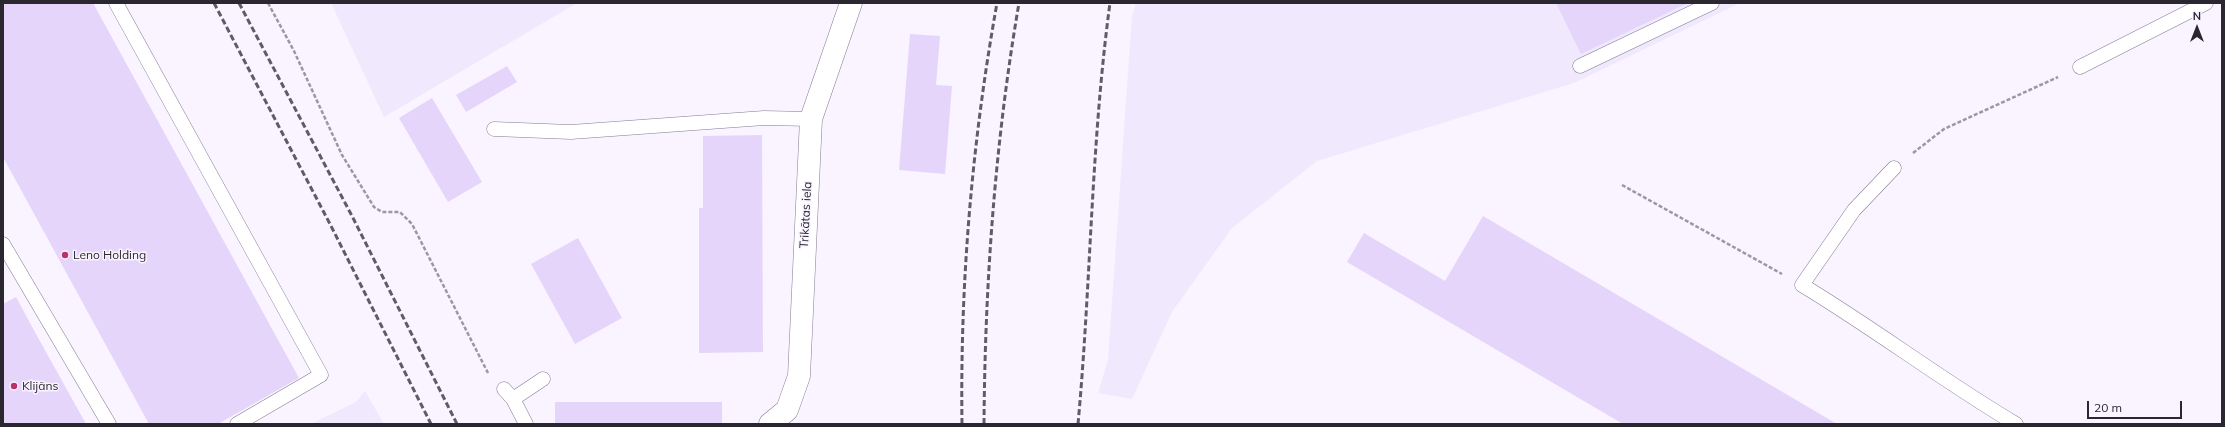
<!DOCTYPE html>
<meta charset="utf-8">
<style>
body{margin:0}
#map{position:relative;width:2225px;height:427px;overflow:hidden;background:#f9f4ff;font-family:Mulish,sans-serif}
canvas{display:block}
.frame{position:absolute;inset:0;border:4px solid #2b2731;pointer-events:none}
.north{position:absolute;left:2177px;top:8px;width:40px;height:40px;-webkit-text-stroke:3px #f9f4ff;paint-order:stroke;rotate:0deg;font-size:11px;font-weight:700;line-height:16px;text-align:center;color:#2b2731}
.north::after{content:'';display:block;margin:auto;width:14px;height:18px;background:#2b2731;clip-path:polygon(50% 0,100% 100%,50% 72%,0 100%)}
.scale{position:absolute;left:2087px;top:401px;width:95px;height:18px;box-sizing:border-box;border:2px solid #2b2731;border-top:0;padding-left:5px;font-size:12px;line-height:14px;white-space:nowrap;color:#2b2731;-webkit-text-stroke:3px #f9f4ff;paint-order:stroke}
</style>
<div id="map">
<canvas width="2225" height="427"></canvas>
<div class="frame"></div>
<div class="north">N</div>
<div class="scale">20 m</div>
</div>
<script>
const g = document.querySelector('canvas').getContext('2d');
g.lineJoin = 'round';
function paint(path, color) { g.fillStyle = color; g.fill(path, 'evenodd'); }
function trace(path, color, width, dash) { g.strokeStyle = color; g.lineWidth = width; g.lineCap = dash ? 'butt' : 'round'; g.setLineDash(dash || []); g.stroke(path); }
function write(font, color, halo, rows, align = 'center') {
  g.font = font + ' Mulish,sans-serif'; g.lineWidth = 3; g.setLineDash([]); g.textBaseline = 'middle'; g.strokeStyle = halo; g.fillStyle = color; for (const [text, x, y, turn = 0] of rows) {
    g.save(); g.translate(x, y); g.rotate((+turn || 0) * Math.PI / 180); g.textAlign = isNaN(turn) ? turn : align; if (halo) g.strokeText(text, 0, 0); g.fillText(text, 0, 0); g.restore();
  }
}
const industrial = new Path2D(`
 M331,3H577L384,117Z
 M1136,3H1740L1574,83L1317,161L1232,228L1172,312L1132,399L1098,393L1108,360L1132,15Z
 M365,391L384,424H311L356,402Z`);
const building = new Path2D(`
 M3,3H93L299,378L218,424H149L3,157Z
 M1556,3H1688L1581,54Z
 M910,34L940,36L936,85L952,86L945,174L899,170Z
 M507,66L517,82L466,112L456,95Z
 M432,98L482,182L448,202L399,118Z
 M762,135L763,352L699,353V208H703V136Z
 M1483,216L1837,424H1623L1347,262L1364,233L1445,281Z
 M578,238L622,318L575,344L531,264Z
 M16,297L36,334L86,424H3V304Z
 M555,402H722V424H555Z`);
const path = new Path2D(`
 M268,3L294,51L342,155L374,207L382,212H400L412,224L488,373
 M1913,153L1944,129L2058,77
 M1622,185L1782,274`);
const service = new Path2D(`
 M116,3L321,375L237,424
 M1580,66L1712,3
 M2080,67L2206,3
 M494,129L571,132L764,118L811,119
 M1894,168L1854,210L1802,285C1875,329 1943,381 2016,424
 M3,244L109,424
 M504,389L513,399L526,424
 M513,399L543,379`);
const minor = new Path2D(`
 M770,424L787,410L799,376L811,119L851,3`);
const rail = new Path2D(`
 M214,3L330,224L431,424
 M239,3L352,216L457,424
 M962,424C960,283 972,142 997,3
 M984,424C985,283 995,142 1019,3
 M1078,424C1091,284 1091,143 1110,3`);
const markers = [
 [65,255,4,"#bc3169"],
 [14,386,4,"#bc3169"]
];
const streetNames = [
 ["Trikātas iela",806,215,-87]
];
const poiNames = [
 ["Leno Holding",73,255],
 ["Klijāns",22,386]
];
paint(industrial, '#f0e8fd');
paint(building, '#e6d5fa');
trace(service, '#857a92', 15);
trace(minor, '#857a92', 23);
trace(path, '#9c98a2', 2.5, [4, 2]);
trace(service, '#fff', 14);
trace(minor, '#fff', 22);
trace(rail, '#605b66', 3, [6, 3]);
for (const [x, y, r, color] of markers) { const dot = new Path2D(); dot.arc(x, y, r, 0, 2 * Math.PI); g.fillStyle = color; g.fill(dot); trace(dot, '#f9f4ff', 1.5); }
write('12px', '#2b2731', '#f9f4ff', streetNames);
write('12px', '#2b2731', '#f9f4ff', poiNames, 'left');
</script>
